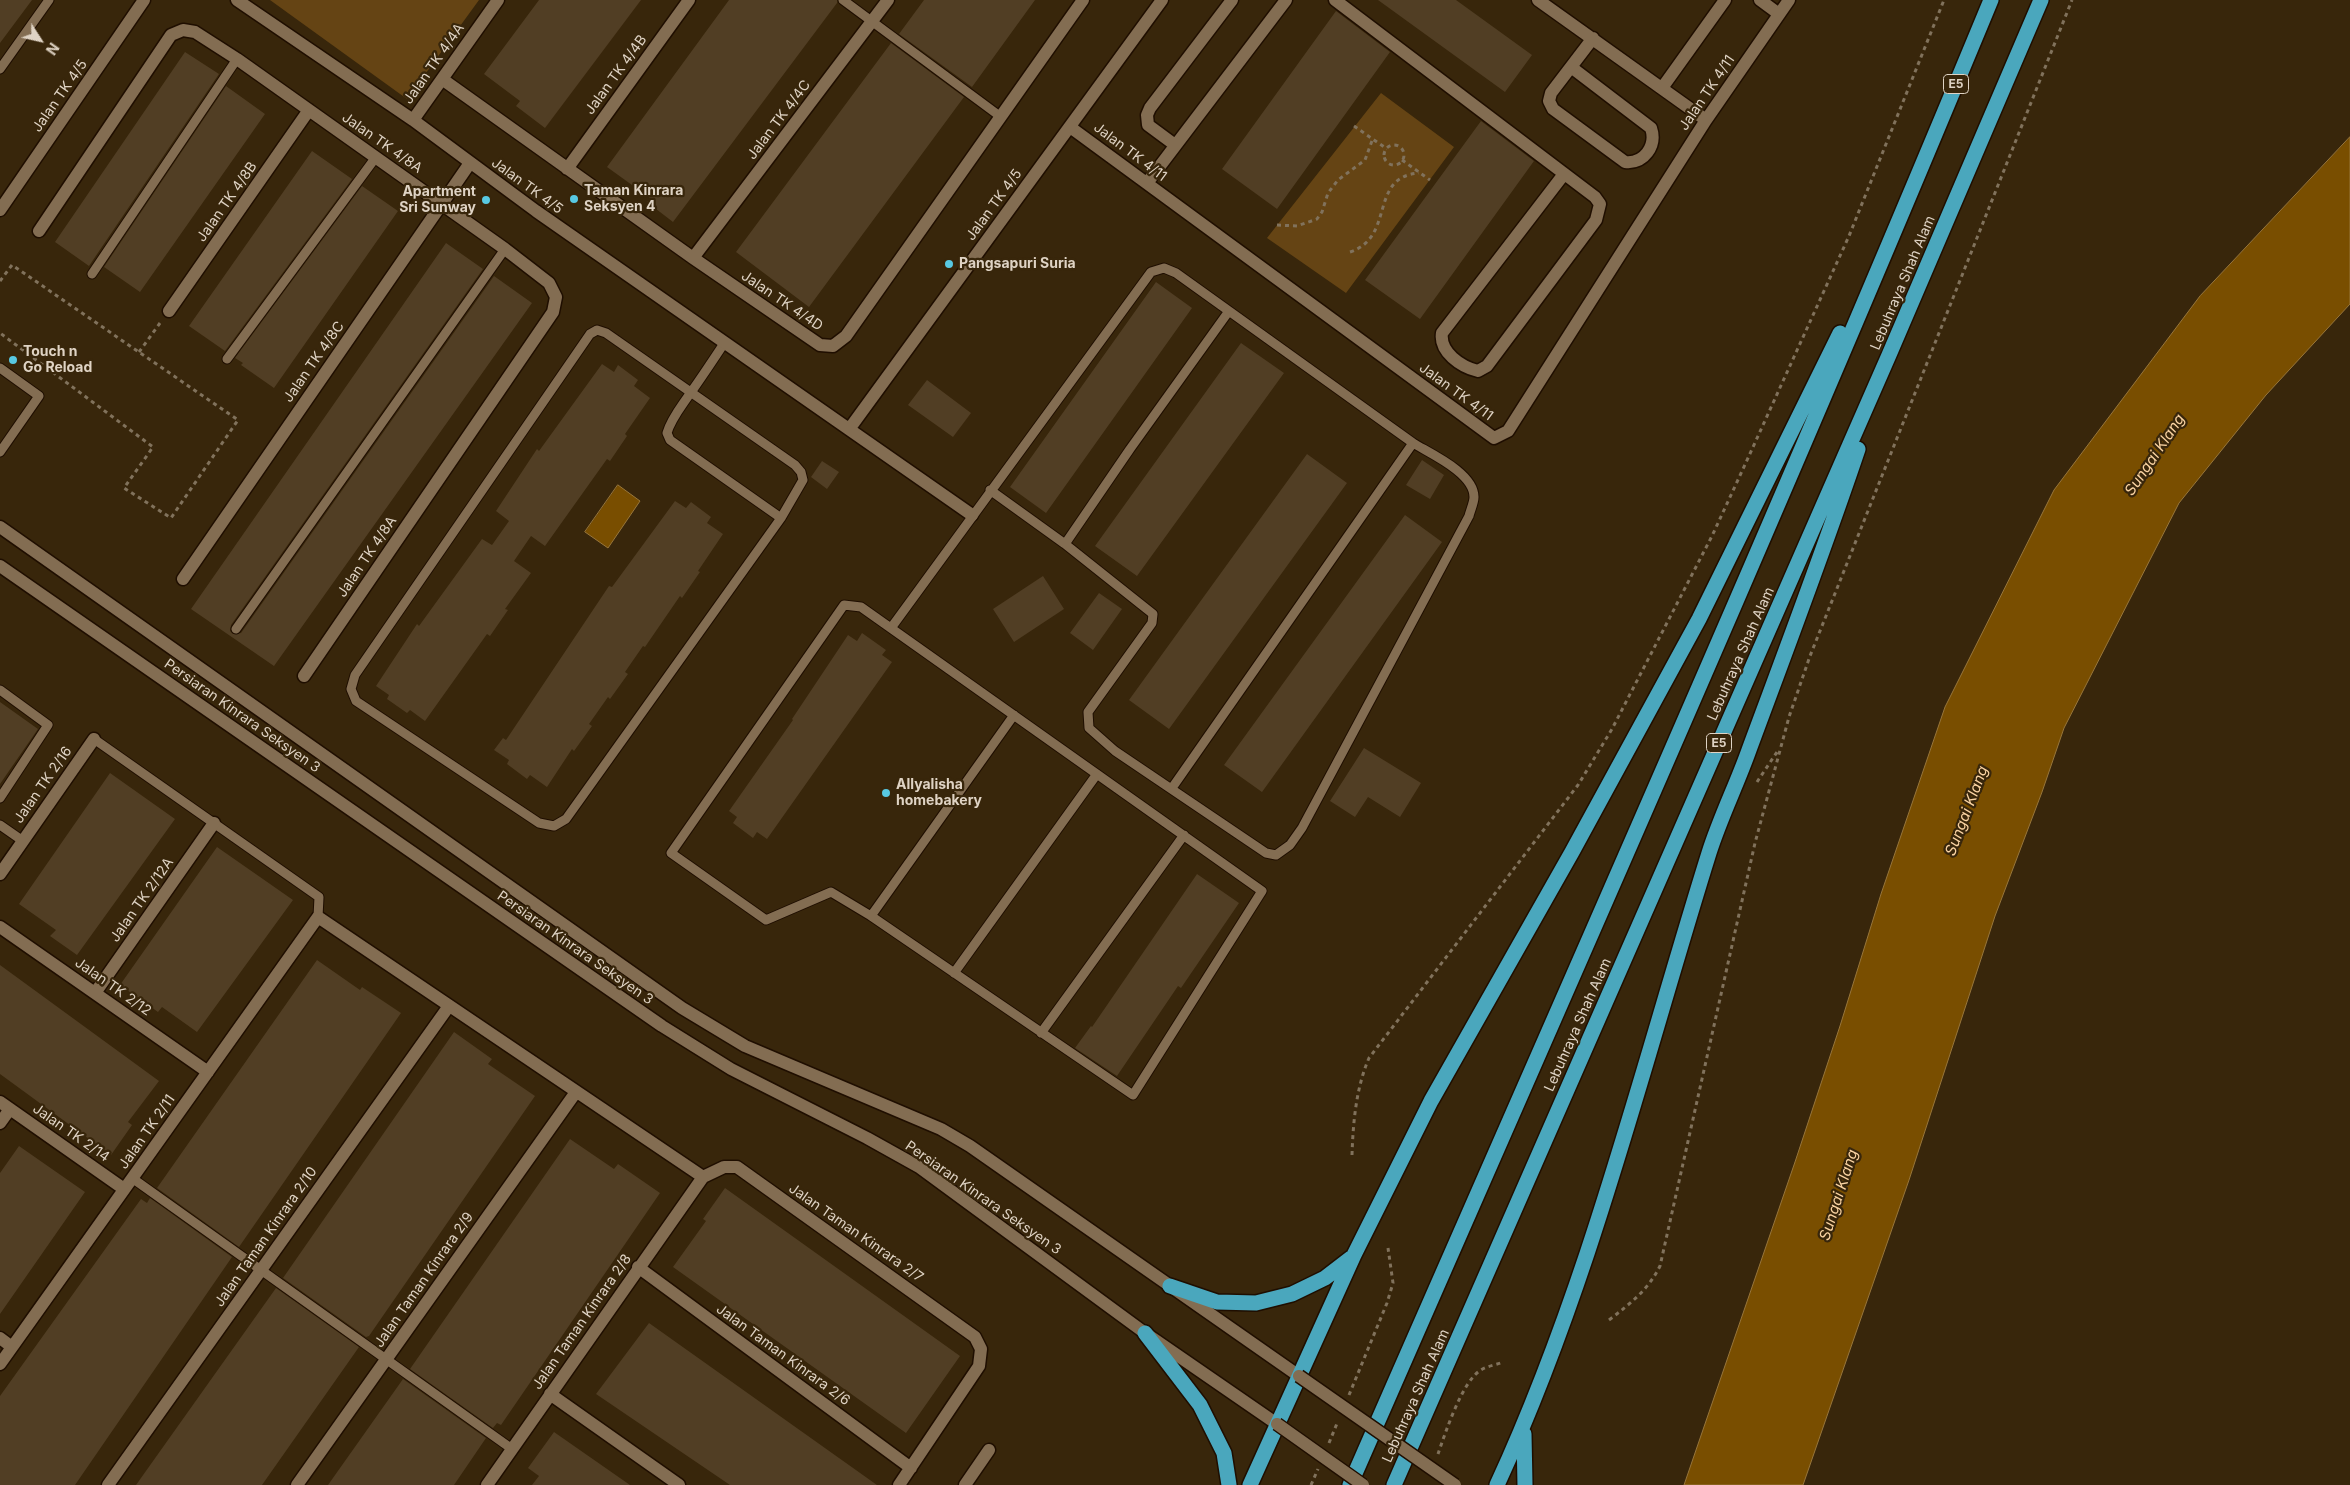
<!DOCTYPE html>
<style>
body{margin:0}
#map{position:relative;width:2350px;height:1485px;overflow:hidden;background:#38260b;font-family:Inter,sans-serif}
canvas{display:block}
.north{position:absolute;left:15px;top:15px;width:50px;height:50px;-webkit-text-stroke:4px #38260b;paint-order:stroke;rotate:125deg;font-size:14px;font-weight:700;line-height:20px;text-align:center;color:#dfd3c4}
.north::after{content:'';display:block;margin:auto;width:18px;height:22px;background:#dfd3c4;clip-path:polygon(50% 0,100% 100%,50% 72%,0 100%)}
</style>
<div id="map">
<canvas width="2350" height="1485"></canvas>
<div class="north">N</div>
</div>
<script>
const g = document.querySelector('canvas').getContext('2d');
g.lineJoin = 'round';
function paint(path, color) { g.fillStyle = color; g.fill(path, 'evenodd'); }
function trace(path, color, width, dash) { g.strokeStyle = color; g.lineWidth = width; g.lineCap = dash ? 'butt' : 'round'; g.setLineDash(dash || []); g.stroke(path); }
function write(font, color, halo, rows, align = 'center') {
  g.font = font + ' Inter,sans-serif'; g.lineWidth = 4.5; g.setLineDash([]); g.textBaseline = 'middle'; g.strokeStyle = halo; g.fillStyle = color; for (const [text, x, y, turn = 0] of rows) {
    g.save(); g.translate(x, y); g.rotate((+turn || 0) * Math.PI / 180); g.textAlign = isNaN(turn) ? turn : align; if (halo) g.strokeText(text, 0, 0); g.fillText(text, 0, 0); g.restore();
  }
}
const green = new Path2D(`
 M270,0H479L407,99Z
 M1381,93L1454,147L1346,293L1267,238Z`);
const water = new Path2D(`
 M2350,137V304L2266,395L2179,503L2064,728L2042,792L1995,916L1909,1180L1803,1485H1684L1795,1162L1840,1026L1881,894L1945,707L2054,490L2200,296Z
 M618,485L640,501L608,548L585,532Z`);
const building = new Path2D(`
 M0,0H32L0,43Z
 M539,0H641L545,128L516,106L520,101L484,74Z
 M729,0H837V3L673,222L647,202L650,198L607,167Z
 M924,0H1035L972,87L899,34Z
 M1378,0H1456L1532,55L1505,92Z
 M1336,11L1390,52L1277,209L1222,169Z
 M891,43L964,97L809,307L736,252Z
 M185,52L219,74L89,266L55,242Z
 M226,86L265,114L140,292L104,267Z
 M1481,121L1534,161L1420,319L1365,280Z
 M312,151L352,179L225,351L189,326Z
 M362,186L398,211L274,388L241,365L243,363L235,358Z
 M446,243L483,269L231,625L230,631L233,634L241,633L494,276L532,303L274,666L191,609Z
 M1156,282L1192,308L1046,513L1010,487Z
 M1241,343L1284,373L1137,576L1095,546Z
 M602,364L614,372L618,365L638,380L634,386L650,398L625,434L627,436L610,461L607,459L545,546L531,536L514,561L531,573L505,609L508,610L490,636L487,634L425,721L410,710L407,713L387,699L389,695L376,686L417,624L419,626L482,539L492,545L509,521L496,511L537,449L539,451Z
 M927,380L971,413L953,437L908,405Z
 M1307,454L1347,483L1169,729L1129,700Z
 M1422,460L1444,475L1430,499L1406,485Z
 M822,461L839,472L827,489L811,477Z
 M675,501L686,508L691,502L711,517L707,523L723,534L698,571L700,572L682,598L680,596L645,647L643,646L625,672L628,674L610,699L608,697L589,724L592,726L574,751L572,749L547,787L530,775L527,779L507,764L509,760L494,750L503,738L506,740L609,586L612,587Z
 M1405,515L1442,542L1262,792L1224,765Z
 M1043,576L1064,609L1014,642L993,609Z
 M1099,593L1122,609L1093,650L1070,633Z
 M862,633L886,650L882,655L892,662L767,839L757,832L753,838L733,823L737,817L729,811L793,720L792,719L848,635L857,641Z
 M0,702L38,729L0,784Z
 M1364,748L1421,783L1400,817L1368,797L1355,817L1330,801Z
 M110,773L175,819L77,955L50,936L56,930L19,904Z
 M217,847L293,900L197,1032L162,1007L158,1012L120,985Z
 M1197,874L1239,903L1181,988L1178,986L1117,1076L1075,1048L1091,1026L1092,1027Z
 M317,960L360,990L362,987L401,1013L239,1247L157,1188Z
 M0,965L159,1081L128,1122L132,1125L111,1155L0,1074Z
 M454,1032L492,1059L488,1064L535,1096L369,1336L366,1337L283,1278Z
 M570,1139L614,1169L618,1164L660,1193L501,1425L497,1423L493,1428L410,1369Z
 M19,1146L85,1192L0,1314V1173Z
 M725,1188L960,1356L906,1433L673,1267L706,1221L703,1219Z
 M150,1198L232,1257L75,1485H0V1396L141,1199L147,1203Z
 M276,1288L359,1347L262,1485H136Z
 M649,1323L877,1485H730L596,1394Z
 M403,1379L486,1438L454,1485H328Z
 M554,1432L630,1485H532L539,1476L528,1468Z`);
const path = new Path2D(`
 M1354,126L1387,149
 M1384 155a10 10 0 1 1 20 0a10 10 0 1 1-20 0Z
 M1402,160L1430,180
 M1277,225L1297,226L1317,219L1322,212L1328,193L1338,180L1365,160L1373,138
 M1350,252C1396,237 1368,177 1419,173
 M0,281L12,265L238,420L171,518L124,488L153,447L0,333
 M139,352L160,323
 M1757,782L1777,752
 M1352,1155C1353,1123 1356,1088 1369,1058L1578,785L1612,729L1712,536L1743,469L1849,236L1944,0
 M1609,1320C1631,1303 1648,1290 1660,1266L1755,843L1789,717L1810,656L2072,0
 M1349,1395L1387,1303L1393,1283L1388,1248
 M1329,1443L1338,1421
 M1438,1454C1445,1434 1462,1381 1481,1370C1487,1366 1496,1365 1503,1362
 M1311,1485L1318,1469`);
const lane = new Path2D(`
 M843,0L1001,117
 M0,69L49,0
 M92,274L237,59
 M725,342C713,360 702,377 689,395C681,407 671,419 667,433L670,440L781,518L566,819L554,826L539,823L356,701L351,689L355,675L590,334L597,330L606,333L795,465L801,472L803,480L781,518
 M227,359L376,157
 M0,368L39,396L0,452
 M990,490L1065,544L1153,614L1152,623L1088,712L1089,728L1115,751L1266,853L1276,855L1290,845L1302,828L1469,516C1470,511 1474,503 1474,497C1474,473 1431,454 1413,443
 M1065,544L1130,449L1229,311
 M844,605L861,607L1262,891L1133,1095L871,916L831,892L766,920L671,853Z
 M891,628L1151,272L1164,268L1176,273L1413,443L1172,788
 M236,629L505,249
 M0,690L48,725L0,798
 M94,739L319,897L318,917
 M0,825L23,841
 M871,916L1014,715
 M954,973L1097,774
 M1041,1033L1184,835
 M132,1178L512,1449`);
const street = new Path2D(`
 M237,0L413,120L536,211L972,515
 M1335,0L1595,197L1600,204L1596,220L1487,366L1478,371C1461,367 1439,352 1442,333L1564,174
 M1538,0L1706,120
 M1760,0L1779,14
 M1571,67L1651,128C1657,146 1644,164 1625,162L1553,109L1549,101L1551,93L1593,38
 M442,79L693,258L820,345L833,346L846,336L1083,0
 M1662,88L1725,0
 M413,120L498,0
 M1070,127L1494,438L1508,431L1706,120L1789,0
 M1175,145L1148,125L1147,115L1150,108L1232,0
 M567,169L689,0
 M1147,183L1286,0
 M0,210L144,0
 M39,231L171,35L183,30L195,32L237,59L505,249L549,283L556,297L553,312L304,676
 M693,258L888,0
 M169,311L309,110
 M850,428L1162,0
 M183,579L470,163
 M0,874L94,739
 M0,927L208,1072
 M95,993L214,823
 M0,1102L124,1189
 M0,1123L10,1109
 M703,1177L724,1167H737L975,1337L981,1349L979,1366L899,1485
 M638,1267L911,1468
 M0,1338L12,1347
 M0,1364L318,917L703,1177
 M550,1394L679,1485
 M108,1485L449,1006
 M297,1485L576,1092
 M487,1485L703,1177
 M965,1485L989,1450`);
const secondary = new Path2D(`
 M0,527L682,1008L745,1046L941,1129L970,1146L1299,1376
 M0,566L662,1026L731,1069L867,1138L919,1167L1145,1333L1277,1424`);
const highway = new Path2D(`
 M1170,1286L1217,1302L1256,1303L1292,1294L1325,1278L1351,1258
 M1145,1333L1200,1405L1224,1453L1229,1485
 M1524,1434L1525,1485
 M1250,1485L1354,1255L1431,1101L1572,852L1699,619L1840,333
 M1350,1485C1566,991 1785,498 1991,0
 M1394,1485L1889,355L2041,0
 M1497,1485C1590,1283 1643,1064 1709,853C1720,818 1737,784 1749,750C1786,650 1824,550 1858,449`);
const secondaryBridge = new Path2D(`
 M1299,1376L1455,1485
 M1277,1424L1363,1485`);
const markers = [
 [574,199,5,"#58c9e3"],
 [486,200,5,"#58c9e3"],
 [949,264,5,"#58c9e3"],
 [13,360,5,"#58c9e3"],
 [886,793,5,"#58c9e3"]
];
const shields = [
 [1956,84,25],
 [1719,743,25]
];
const shieldNames = [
 ["E5",1956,84],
 ["E5",1719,743]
];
const streetNames = [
 ["Jalan TK 4/4A",434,64,-55],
 ["Jalan TK 4/4B",616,75,-54],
 ["Jalan TK 4/11",1707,93,-56],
 ["Jalan TK 4/5",60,96,-55],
 ["Jalan TK 4/4C",779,120,-53],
 ["Jalan TK 4/8A",382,143,35],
 ["Jalan TK 4/11",1130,152,37],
 ["Jalan TK 4/5",527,186,36],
 ["Jalan TK 4/8B",227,202,-55],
 ["Jalan TK 4/5",994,205,-54],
 ["Lebuhraya Shah Alam",1903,283,-67],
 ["Jalan TK 4/4D",782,301,34],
 ["Jalan TK 4/8C",314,362,-55],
 ["Jalan TK 4/11",1456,392,36],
 ["Jalan TK 4/8A",367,557,-56],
 ["Lebuhraya Shah Alam",1741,654,-66],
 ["Persiaran Kinrara Seksyen 3",242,716,35],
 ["Jalan TK 2/16",43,785,-55],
 ["Jalan TK 2/12A",142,900,-55],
 ["Persiaran Kinrara Seksyen 3",575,948,35],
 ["Jalan TK 2/12",113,987,35],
 ["Lebuhraya Shah Alam",1578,1025,-66],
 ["Jalan TK 2/11",147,1132,-55],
 ["Jalan TK 2/14",71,1133,35],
 ["Persiaran Kinrara Seksyen 3",983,1198,35],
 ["Jalan Taman Kinrara 2/7",856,1233,35],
 ["Jalan Taman Kinrara 2/10",266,1237,-55],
 ["Jalan Taman Kinrara 2/9",424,1280,-55],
 ["Jalan Taman Kinrara 2/8",582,1322,-55],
 ["Jalan Taman Kinrara 2/6",783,1355,36],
 ["Lebuhraya Shah Alam",1416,1396,-66]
];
const poiNames = [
 ["Taman Kinrara",584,191],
 ["Seksyen 4",584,207],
 ["Apartment",476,192,"right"],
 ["Sri Sunway",476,208,"right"],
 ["Pangsapuri Suria",959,264],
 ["Touch n",23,352],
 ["Go Reload",23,368],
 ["Allyalisha",896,785],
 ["homebakery",896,801]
];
const waterNames = [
 ["Sungai Klang",2155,455,-56],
 ["Sungai Klang",1967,811,-69],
 ["Sungai Klang",1839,1195,-72]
];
paint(green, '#654414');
paint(water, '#794e00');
trace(water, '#98763b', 1);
paint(building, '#513e24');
trace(lane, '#1f0e00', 11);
trace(street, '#1f0e00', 15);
trace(secondary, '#1f0e00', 15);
trace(highway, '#1f0e00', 18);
trace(path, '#81725c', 3, [4, 4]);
trace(lane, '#836d52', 9);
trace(street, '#836d52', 12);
trace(secondary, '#836d52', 12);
trace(highway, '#4aa7bd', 15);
trace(secondaryBridge, '#1f0e00', 15, []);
trace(secondaryBridge, '#836d52', 12);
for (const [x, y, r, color] of markers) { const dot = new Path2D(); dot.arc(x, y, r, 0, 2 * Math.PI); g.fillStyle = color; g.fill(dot); trace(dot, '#38260b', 2); }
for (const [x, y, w] of shields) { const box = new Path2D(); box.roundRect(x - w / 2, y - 9.5, w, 19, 4); g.fillStyle = '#38260b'; g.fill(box); trace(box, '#dfd3c4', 1); }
write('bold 12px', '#dfd3c4', null, shieldNames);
write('14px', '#dfd3c4', '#38260b', streetNames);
write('bold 14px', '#dfd3c4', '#38260b', poiNames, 'left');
write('italic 15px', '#fad3a2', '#38260b', waterNames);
</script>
